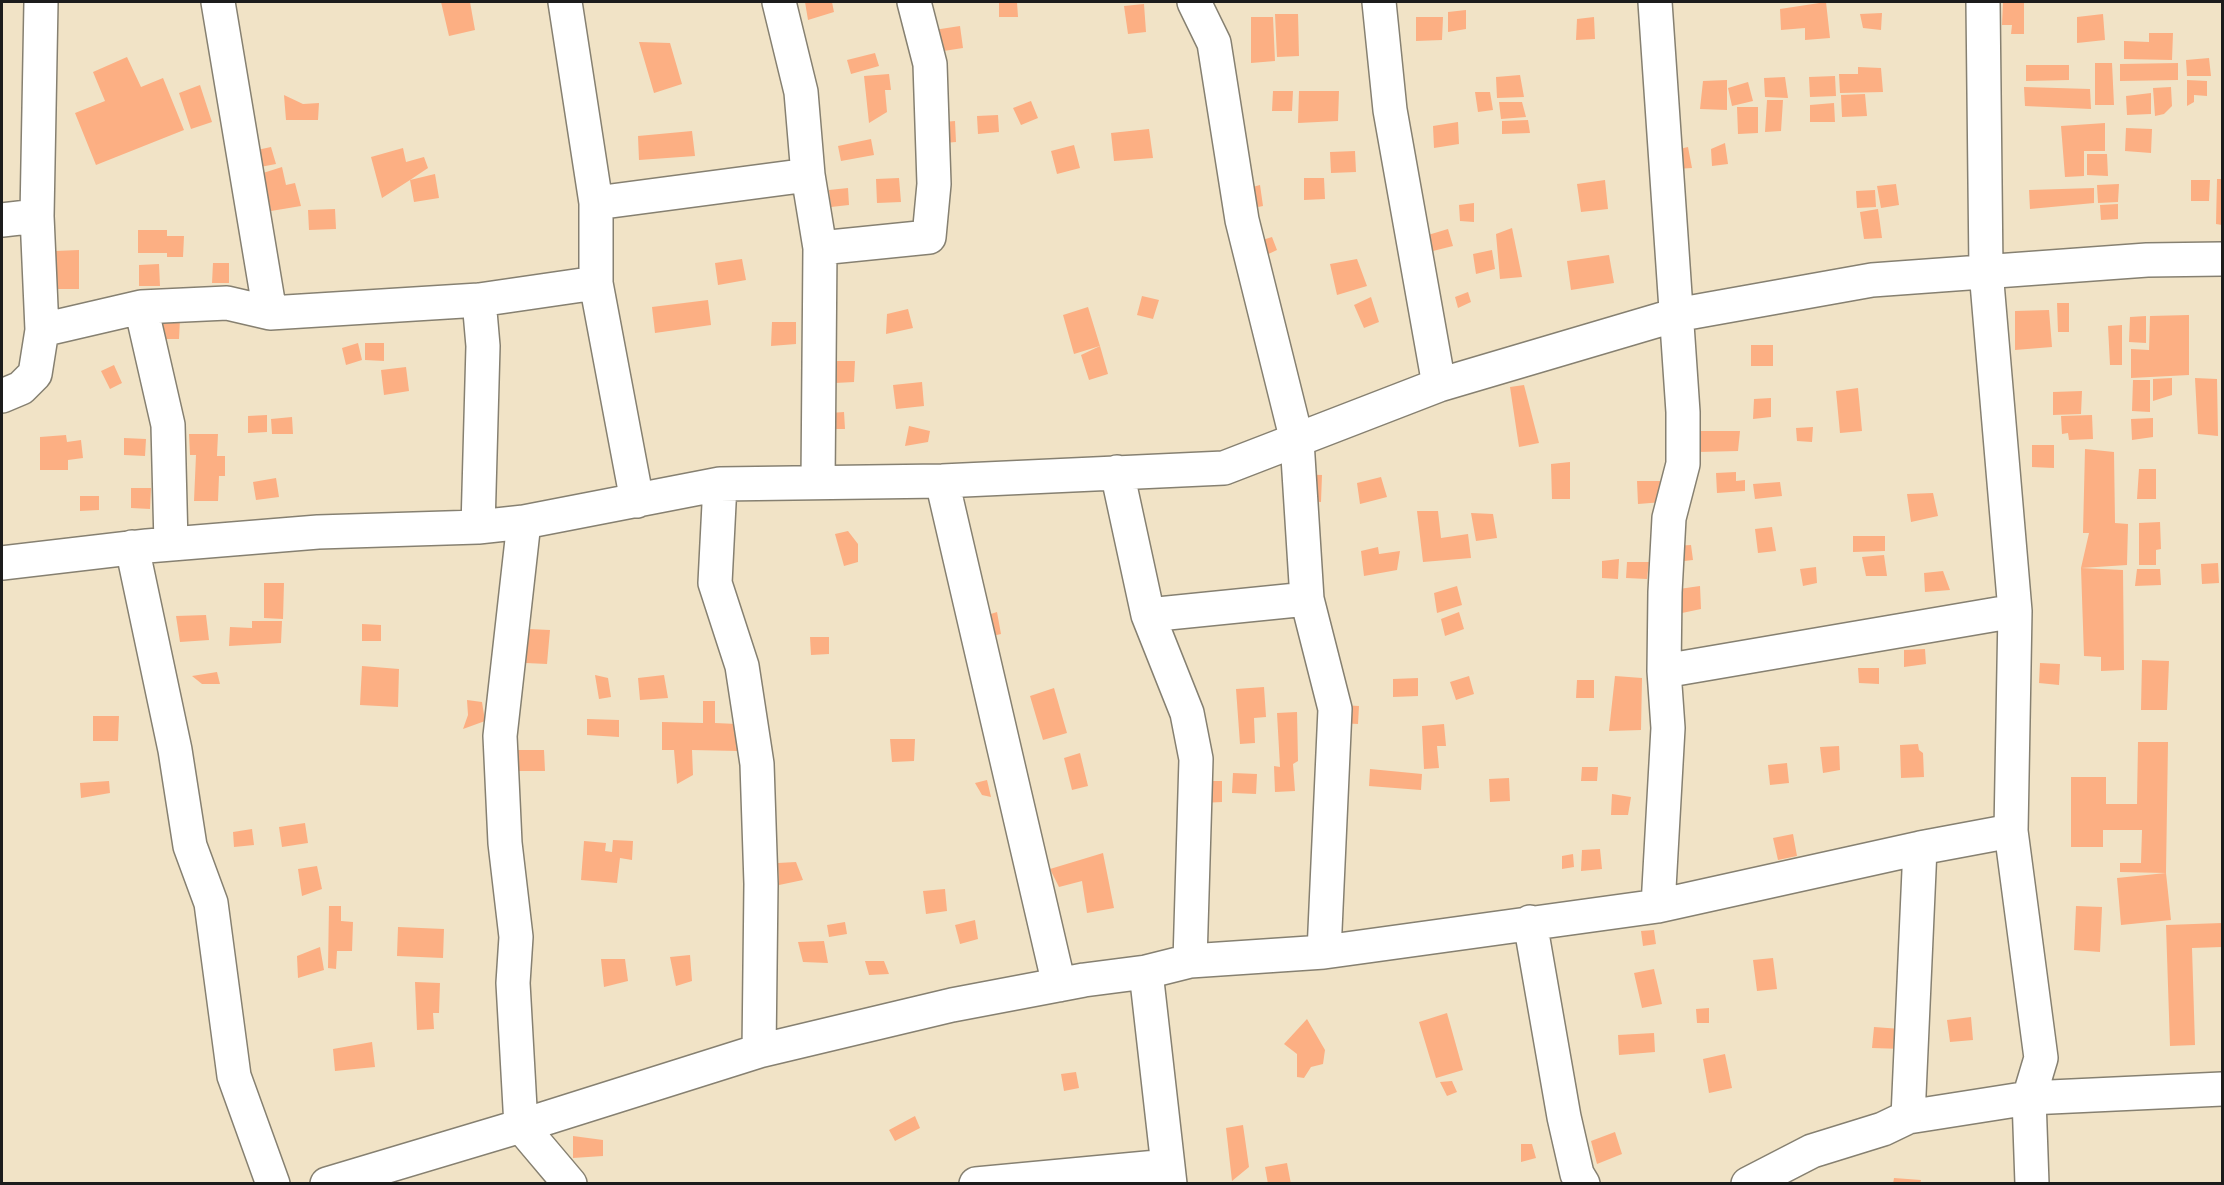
<!DOCTYPE html>
<style>
body{margin:0}
#map{position:relative;width:2224px;height:1185px;overflow:hidden;background:#f1e3c6;font-family:"Sorts Mill Goudy",serif}
canvas{display:block}
.frame{position:absolute;inset:0;border:3px solid #1c1c1c;pointer-events:none}
</style>
<div id="map">
<canvas width="2224" height="1185"></canvas>
<div class="frame"></div>
</div>
<script>
const g = document.querySelector('canvas').getContext('2d');
g.lineJoin = 'round';
function paint(path, color) { g.fillStyle = color; g.fill(path, 'evenodd'); }
function trace(path, color, width, dash) { g.strokeStyle = color; g.lineWidth = width; g.lineCap = dash ? 'butt' : 'round'; g.setLineDash(dash || []); g.stroke(path); }
const building = new Path2D(`
 M441,2H470L475,30L449,36Z
 M805,2H832L834,12L808,20Z
 M999,2H1017L1018,17H999Z
 M1826,2L1830,38L1805,40V28L1781,30L1780,9Z
 M2003,2H2024V34H2011L2012,25H2002Z
 M1144,4L1146,32L1128,34L1124,6Z
 M1466,10V29L1448,32V12Z
 M1882,13L1881,30L1863,28L1860,14Z
 M1275,14H1298L1299,56L1277,57Z
 M2103,14L2105,40L2077,43V17Z
 M1251,17H1273L1275,61L1251,63Z
 M1416,17H1443L1442,40L1416,41Z
 M1594,17L1595,39L1576,40L1577,19Z
 M960,26L963,48L937,52L934,30Z
 M2149,33H2173L2172,60L2124,59V41L2149,42Z
 M639,42L670,43L682,84L654,93Z
 M875,53L879,66L851,74L847,60Z
 M127,57L141,87L163,78L184,130L96,165L75,113L105,101L93,72Z
 M2209,58L2211,76H2187L2186,60Z
 M2095,63H2112L2114,105H2095Z
 M2178,63V80L2120,81V64Z
 M2026,65H2069V80L2026,81Z
 M1858,67L1881,68L1883,92L1840,93L1839,74H1858Z
 M889,74L891,90H885L887,112L869,123L864,76Z
 M1520,75L1524,97L1497,98L1496,77Z
 M1835,76L1836,96L1810,97L1809,77Z
 M1785,77L1788,98L1765,97L1764,78Z
 M1727,80V110L1700,109L1703,81Z
 M2187,80L2207,81V96L2194,95V102L2187,106Z
 M1748,82L1753,101L1732,106L1728,88Z
 M200,85L212,122L191,129L179,93Z
 M2024,87L2090,89L2091,109L2025,106Z
 M2171,87L2172,106L2164,114L2155,116L2153,88Z
 M1273,91H1293L1292,111H1272Z
 M1299,91H1339L1338,121L1298,123Z
 M1475,92H1490L1493,110L1478,112Z
 M2151,93V114L2127,115L2126,96Z
 M1865,94L1867,116L1842,117L1841,95Z
 M284,95L303,104L319,103L318,120H286Z
 M1767,100H1783L1781,131L1765,132Z
 M1031,101L1038,118L1021,125L1013,108Z
 M1499,102H1522L1526,117L1501,119Z
 M1834,103L1835,122H1810V105Z
 M1737,107H1758V133L1738,134Z
 M998,115L999,132L978,134L977,116Z
 M1528,120L1530,133L1502,134V121Z
 M955,121L956,142L944,143L943,122Z
 M1458,122L1459,144L1434,148L1433,126Z
 M2105,123V151H2084V176L2065,177L2061,126Z
 M2126,128L2152,129L2151,153L2125,151Z
 M1149,129L1153,158L1114,161L1111,133Z
 M692,131L695,156L639,160L638,136Z
 M871,139L874,155L841,161L838,146Z
 M1725,143L1728,164L1712,166L1711,149Z
 M1074,145L1080,168L1057,174L1051,151Z
 M271,147L276,164L260,167L257,150Z
 M1688,147L1692,168L1676,169L1671,151Z
 M403,148L406,162L424,157L428,168L410,180L435,174L439,198L414,202L410,180L382,198L371,157Z
 M1355,151L1356,172L1331,173L1330,152Z
 M2087,154H2107L2108,176L2087,175Z
 M282,167L286,185L295,183L301,206L271,211L263,173Z
 M899,178L901,202L877,203L876,179Z
 M1304,178H1324L1325,199L1304,200Z
 M2217,179H2222V225L2216,224Z
 M1605,180L1608,209L1581,212L1577,184Z
 M2191,180H2210L2209,201H2191Z
 M1896,184L1899,205L1881,208L1877,186Z
 M2119,184L2118,202L2098,203L2097,185Z
 M1260,185L1263,206L1248,209L1245,189Z
 M848,188L849,205L831,207L829,190Z
 M2094,188V203L2030,209L2029,190Z
 M1875,190L1876,207L1857,208L1856,191Z
 M1474,203V222L1460,221L1459,205Z
 M2118,204V219L2101,220L2100,205Z
 M335,209L336,229L309,230L308,210Z
 M1878,209L1882,238L1864,239L1860,212Z
 M1512,228L1522,277L1500,279L1496,234Z
 M1448,229L1453,246L1433,251L1428,235Z
 M138,230H167V236H184L183,257H167V253H138Z
 M1272,237L1277,250L1262,257L1256,242Z
 M79,250V289H55V251Z
 M1492,250L1495,269L1476,274L1473,254Z
 M1609,255L1614,283L1571,290L1567,261Z
 M742,259L746,280L718,285L715,263Z
 M1357,259L1367,286L1337,295L1330,264Z
 M213,263H229V283H212Z
 M159,264L160,286H139V265Z
 M1468,292L1471,302L1458,308L1455,297Z
 M1142,296L1159,300L1153,319L1137,315Z
 M1371,297L1379,322L1364,328L1354,305Z
 M708,300L711,325L655,333L652,307Z
 M2057,303H2069V332H2058Z
 M1088,307L1100,346L1074,354L1063,315Z
 M908,309L913,328L886,334L887,314Z
 M2049,310L2052,347L2015,350V311Z
 M2189,315V375L2131,378V349L2149,350L2150,316Z
 M2146,316V343L2129,342L2130,317Z
 M162,319H180L179,339H162Z
 M772,322H796V344L771,346Z
 M2122,325V365H2110L2108,326Z
 M358,343L362,360L346,365L342,348Z
 M365,343H384V361L365,360Z
 M1751,345H1773V366H1751Z
 M1100,346L1108,374L1089,380L1081,355Z
 M834,361H855L854,382L835,383Z
 M114,365L122,383L110,389L101,371Z
 M406,367L409,391L384,395L381,370Z
 M2172,378V395L2153,401V379Z
 M2195,378L2217,379L2218,436L2198,434Z
 M2133,380H2150V412L2132,411Z
 M922,382L924,406L896,409L893,385Z
 M1524,385L1539,443L1519,447L1510,387Z
 M1858,388L1862,431L1840,433L1836,391Z
 M2082,391L2081,414L2053,415V392Z
 M1771,398V417L1753,419L1754,399Z
 M844,412L845,429H831L830,413Z
 M267,415V432L248,433V416Z
 M2092,415L2093,439L2069,440L2068,433L2062,434L2061,416Z
 M292,417L293,434H272L271,419Z
 M2153,418V437L2132,440L2131,419Z
 M909,426L930,431L928,442L905,446Z
 M1813,427L1812,442L1797,441L1796,428Z
 M1698,431H1740L1738,451L1698,452Z
 M189,434H218L217,456H225V476H219L218,501H194L196,455H190Z
 M66,435L67,442L81,440L83,458L68,460V470H40V437Z
 M124,438L146,439L145,456L124,455Z
 M2032,445H2054V468L2032,467Z
 M2085,449L2114,452L2115,523L2128,524L2127,565L2081,568L2123,570L2124,670L2101,671V657L2084,656L2081,568L2089,533H2083Z
 M1570,462V499H1552L1551,464Z
 M2139,469H2156V499H2137Z
 M1736,472V481L1745,480V491L1717,493L1716,473Z
 M1293,474L1322,475L1321,502L1296,501Z
 M1381,477L1387,497L1360,504L1357,483Z
 M276,478L279,497L256,500L253,482Z
 M1637,481H1663V502L1638,504Z
 M1780,482L1782,496L1755,499L1753,484Z
 M131,488H151L150,509L131,508Z
 M1933,493L1938,516L1911,522L1907,494Z
 M80,496H99V510L80,511Z
 M1417,511H1438L1441,538L1468,534L1471,558L1423,562Z
 M1471,513L1493,514L1497,538L1476,541Z
 M2160,522L2161,549L2156,550V565H2139V523Z
 M1772,527L1776,551L1758,553L1755,529Z
 M848,531L858,544V562L844,566L835,534Z
 M1853,536H1885V551L1853,552Z
 M1691,545L1693,560L1675,562L1674,546Z
 M1378,547L1379,554L1400,551L1397,570L1364,576L1361,551Z
 M1884,555L1887,576H1866L1862,557Z
 M1619,559L1618,579L1602,578V561Z
 M1627,562H1649L1647,579L1626,578Z
 M2218,563L2219,583L2202,584L2201,564Z
 M1816,567L1817,583L1803,586L1800,569Z
 M2137,569H2160L2161,585L2135,586Z
 M1943,571L1950,590L1925,592L1924,573Z
 M264,583H284L283,619L264,618Z
 M1457,586L1462,605L1437,613L1434,593Z
 M1700,586L1701,609L1682,613L1679,589Z
 M997,612L1001,634L979,639L975,619Z
 M1459,612L1464,629L1445,636L1441,619Z
 M206,615L209,640L180,642L176,616Z
 M252,621H282L281,643L229,646L230,627L252,628Z
 M362,624L381,625V641H362Z
 M528,629L550,630L547,664L526,663Z
 M810,637H829V654L811,655Z
 M1925,649L1926,664L1904,667V650Z
 M2142,660L2169,661L2167,710H2141Z
 M2040,663L2060,664L2059,685L2039,683Z
 M362,666L399,669L398,707L360,705Z
 M1858,668H1879V684L1859,683Z
 M217,672L220,684H202L192,676Z
 M595,675L608,678L611,697L599,699Z
 M664,675L668,698L640,700L638,678Z
 M1469,676L1474,694L1456,700L1450,682Z
 M1615,676L1642,678L1641,730L1609,731Z
 M1418,678V696L1393,697V679Z
 M1577,680H1594V698H1576Z
 M1264,687L1266,717L1254,718L1255,743L1240,744L1236,689Z
 M1054,688L1067,733L1043,740L1030,696Z
 M467,700L482,702L485,721L463,729L468,715Z
 M703,701H715V723L737,724L738,751L692,750L693,775L677,784L674,750H662V722L703,723Z
 M1340,705L1359,706L1358,724L1340,723Z
 M1297,712L1298,761L1293,764L1295,791L1275,792L1274,766L1280,767L1277,713Z
 M93,716H119L118,741H93Z
 M587,719L619,720V737L587,735Z
 M1444,724L1446,746H1437L1439,768L1424,769L1422,726Z
 M890,739H915L914,761L892,762Z
 M2138,742H2168L2166,873L2171,920L2121,925L2117,878L2166,873L2120,872V863H2141L2142,830H2103V847H2071V777H2106V804H2137Z
 M1918,744L1919,750L1923,753L1924,777L1901,778L1900,745Z
 M1839,746L1840,770L1823,773L1820,747Z
 M517,750H544L545,771H517Z
 M1080,753L1088,786L1072,790L1064,758Z
 M1787,763L1789,783L1770,785L1768,765Z
 M1582,767H1598L1597,781H1581Z
 M1370,769L1422,774L1421,790L1369,786Z
 M1233,773L1257,774L1256,794L1232,793Z
 M1509,778L1510,801L1490,802L1489,779Z
 M987,780L991,797L982,795L975,783Z
 M109,781L110,793L81,798L80,783Z
 M1201,781H1222V802L1202,803Z
 M1612,794L1631,797L1628,815H1611Z
 M305,823L308,843L282,847L279,827Z
 M252,829L254,845L234,847L233,832Z
 M1793,834L1797,856L1778,860L1773,838Z
 M613,840L633,841L632,860L620,858L617,883L581,880L584,841L606,843L605,851L612,852Z
 M1600,849L1602,869L1581,871L1582,850Z
 M1103,853L1114,908L1087,913L1082,881L1059,887L1050,869Z
 M1573,854L1574,867L1562,869V856Z
 M796,862L803,880L779,885L778,863Z
 M317,866L322,889L302,896L298,869Z
 M945,889L947,911L926,914L923,891Z
 M329,906H341V921L353,922L352,951H337L336,969L328,968Z
 M2076,906L2102,907L2100,952L2074,950Z
 M975,920L978,939L960,944L955,925Z
 M845,922L847,934L829,937L827,925Z
 M2222,923V947L2192,948L2195,1045L2170,1046L2166,925Z
 M398,927L444,929L443,958L397,956Z
 M1654,930L1656,944L1643,946L1641,931Z
 M824,941L828,963L803,962L798,942Z
 M320,947L324,970L298,978L297,956Z
 M690,955L692,981L676,986L670,957Z
 M1773,958L1777,989L1757,991L1753,960Z
 M601,959H625L628,981L604,987Z
 M865,961H884L889,974L869,975Z
 M1654,969L1662,1004L1642,1008L1634,973Z
 M415,982L440,983L439,1013H433L434,1029L417,1030Z
 M1709,1008V1023H1697L1696,1009Z
 M1447,1013L1463,1070L1436,1078L1419,1022Z
 M1971,1017L1973,1040L1950,1042L1947,1020Z
 M1307,1019L1325,1050L1323,1064L1311,1067L1304,1078L1297,1077V1054L1284,1044Z
 M1874,1027L1901,1029L1903,1049L1872,1048Z
 M1654,1033L1655,1052L1619,1055L1618,1035Z
 M372,1042L375,1067L335,1071L333,1049Z
 M1725,1054L1732,1088L1709,1093L1703,1059Z
 M1076,1072L1079,1088L1064,1091L1061,1074Z
 M1452,1081L1457,1092L1447,1096L1440,1082Z
 M915,1116L920,1128L895,1141L889,1130Z
 M1243,1125L1249,1167L1232,1181L1226,1128Z
 M1615,1132L1622,1154L1597,1164L1591,1141Z
 M573,1136L603,1140V1156L573,1158Z
 M1521,1144H1532L1536,1158L1521,1162Z
 M1287,1163L1291,1184H1268L1265,1167Z
 M1894,1178L1921,1180L1920,1184H1893Z`);
const minor = new Path2D(`
 M218,2L270,313
 M565,2L596,203V283L637,501
 M779,2L801,92L808,175L820,248L818,482
 M1194,2L1214,43L1242,220L1297,441L1307,599L1335,709L1324,952
 M1379,2L1390,110L1439,385
 M1655,2L1683,412V464L1669,518L1665,592L1664,671L1668,728L1658,906
 M1983,2L1986,271L2015,611L2011,831L2041,1058L2029,1098L2032,1184
 M596,203L808,175
 M2,220L37,216
 M820,248L929,237L934,184L930,64L914,2
 M141,307L168,425L171,544
 M42,330L141,307L227,303L270,313L479,300L596,283
 M2,396L21,388L35,374L42,330L37,216L41,2
 M1117,472L1148,615L1187,713L1196,759L1190,961
 M942,481L1059,985
 M720,484L715,583L742,666L757,764L761,884L759,1051
 M524,522L500,736L505,843L516,937L513,983L521,1126L570,1184
 M478,527L483,346L479,300
 M132,547L175,750L190,846L211,903L234,1076L273,1184
 M2,563L147,546L318,532L478,527L524,522L720,484L942,481L1224,468L1439,385L1676,315L1872,280L2147,260L2222,259
 M1148,615L1307,599
 M1664,671L2015,611
 M1530,922L1564,1117L1577,1174L1583,1184
 M1146,972L1170,1184
 M1908,1117L1920,848
 M327,1184L521,1126L759,1051L952,1005L1084,980L1146,972L1190,961L1324,952L1658,906L1920,848L2011,831
 M976,1184L1168,1166
 M1748,1184L1812,1151L1883,1129L1908,1117L2029,1098L2222,1089`);
paint(building, '#fcaf83');
trace(minor, '#868071', 36);
trace(minor, '#fff', 33);
</script>
